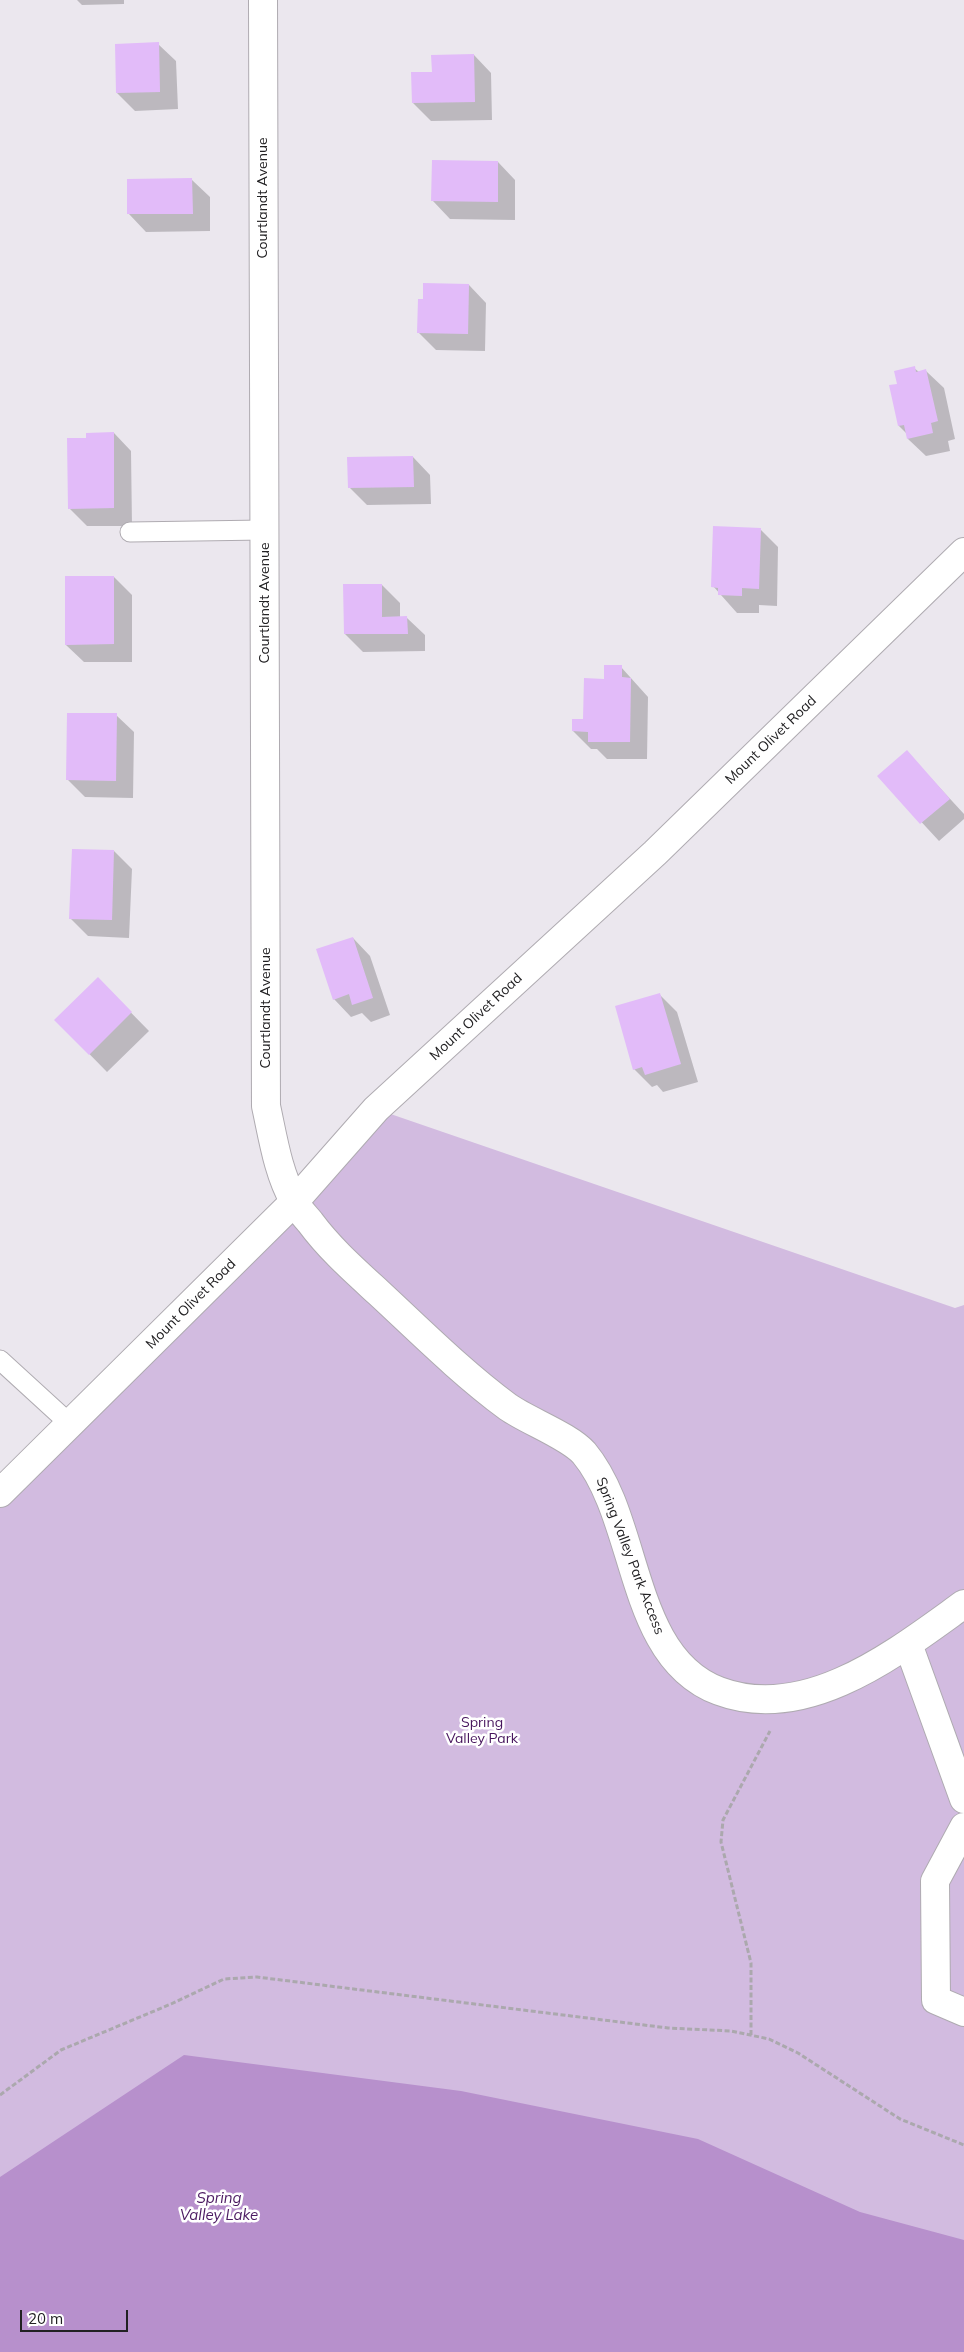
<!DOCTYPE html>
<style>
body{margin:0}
#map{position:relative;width:964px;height:2352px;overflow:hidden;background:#ebe7ee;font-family:Mulish,sans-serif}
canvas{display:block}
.scale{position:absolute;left:20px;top:2310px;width:108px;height:22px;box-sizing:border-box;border:2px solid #222123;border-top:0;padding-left:6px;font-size:15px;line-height:18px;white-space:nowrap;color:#222123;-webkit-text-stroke:4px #fff;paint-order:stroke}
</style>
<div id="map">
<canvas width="964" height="2352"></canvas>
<div class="scale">20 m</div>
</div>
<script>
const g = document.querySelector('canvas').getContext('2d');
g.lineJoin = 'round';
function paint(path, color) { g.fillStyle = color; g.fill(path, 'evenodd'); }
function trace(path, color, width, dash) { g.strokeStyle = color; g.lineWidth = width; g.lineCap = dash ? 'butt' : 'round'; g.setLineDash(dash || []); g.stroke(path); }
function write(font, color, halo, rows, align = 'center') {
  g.font = font + ' Mulish,sans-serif'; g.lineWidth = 5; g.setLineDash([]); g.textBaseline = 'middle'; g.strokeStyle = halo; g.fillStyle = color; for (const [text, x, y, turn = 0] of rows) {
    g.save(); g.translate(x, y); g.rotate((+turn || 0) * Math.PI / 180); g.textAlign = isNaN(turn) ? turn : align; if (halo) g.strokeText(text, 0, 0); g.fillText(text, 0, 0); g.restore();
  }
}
const green = new Path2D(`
 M376,1109L955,1308L964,1305V2352H0V1486Z`);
const water = new Path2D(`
 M184,2055L461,2091L698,2139L860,2212L964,2240V2352H0V2177Z`);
const shadow = new Path2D(`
 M77,0H124V4L82,5Z
 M158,44L176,61L178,109L135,111L117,93Z
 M474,55L491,73L492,120L431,121L413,103L433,73Z
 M498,162L515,180V220L450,219L433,201Z
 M192,180L210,197V231L146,232L129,214Z
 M469,285L486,303L485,351L436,350L418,332L425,300Z
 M914,368L919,372L926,371L944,388L955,439L948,441L950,451L926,456L908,439L907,434L899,426L898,385Z
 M114,433L131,451L132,526H87L69,508L88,439Z
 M413,457L430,475L431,504L367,505L349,487Z
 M760,529L778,547L777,606L759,605V613H737L713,586Z
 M114,577L132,595V662H84L66,645Z
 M382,585L400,603V618H407L425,635V651L363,652L345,634Z
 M621,667L648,697L647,759H607L597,749H591L573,731L584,721L605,680Z
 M116,715L134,732L133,798L85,797L68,780Z
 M907,752L964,814V819L939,841L879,776Z
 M114,851L132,869L129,938L88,936L70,918Z
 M353,938L370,956L390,1015L371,1022L362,1013L351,1017L334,999Z
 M98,979L149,1031L107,1072L56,1020Z
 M659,994L677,1012L698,1082L663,1092L657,1085L652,1087L634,1069Z`);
const building = new Path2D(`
 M159,42L160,92L116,93L115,44Z
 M474,54L475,102L412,103L411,72H432L431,55Z
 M432,160L498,161V202L431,201Z
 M192,178L193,214H127V179Z
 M423,283L469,284L468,334L417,333L418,299H423Z
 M915,366L916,372L926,369L938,421L931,423L933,433L907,439L904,425L898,426L889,385L897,384L894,371Z
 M114,432V508L68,509L67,438H86V433Z
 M413,456L414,487L348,488L347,457Z
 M713,526L761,528L759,589L742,588V596L718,595V588L711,587Z
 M65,576H114V644L65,645Z
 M343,584H382V617L407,616L408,634H344Z
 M604,665H622V677L631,678L630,742H588V732L572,731V719H583L584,678L604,679Z
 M67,713H117L116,781L66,780Z
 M907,750L950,799L920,824L877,776Z
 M72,849L114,850L112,920L69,919Z
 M353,937L373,998L352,1005L349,994L333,1000L316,949Z
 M98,977L132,1012L89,1055L54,1020Z
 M660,993L681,1064L645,1075L642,1067L633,1070L615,1006Z`);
const path = new Path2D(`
 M751,2035V1963L721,1842L723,1820L770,1731
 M0,2095L61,2050L171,2004L224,1979L257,1977L668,2028L731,2031L769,2039L798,2053L900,2119L964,2145`);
const service = new Path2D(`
 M130,532L264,530
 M0,1360L70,1424`);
const minor = new Path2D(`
 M263,0L266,1106C273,1138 278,1173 294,1201C298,1209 305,1216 310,1222C330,1249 354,1270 379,1293C421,1332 462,1373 508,1407C528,1421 569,1436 584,1453C640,1520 628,1657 719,1691C807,1724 897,1652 964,1604
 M908,1644L964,1799
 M964,1827L935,1881L936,2000L964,2012`);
const tertiary = new Path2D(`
 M0,1493L294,1202L376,1109L655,853L964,552`);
const streetNames = [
 ["Courtlandt Avenue",263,198,-90],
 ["Courtlandt Avenue",265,603,-90],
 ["Mount Olivet Road",771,740,-44],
 ["Courtlandt Avenue",266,1008,-90],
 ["Mount Olivet Road",476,1017,-43],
 ["Mount Olivet Road",191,1304,-45],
 ["Spring Valley Park Access",630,1556,69]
];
const parkNames = [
 ["Spring",482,1723],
 ["Valley Park",482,1739]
];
const waterNames = [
 ["Spring",219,2198],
 ["Valley Lake",219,2215]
];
paint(green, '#d2bbe0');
paint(water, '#b790cc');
paint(shadow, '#0003');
paint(building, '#e2bbf9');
trace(service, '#afabb1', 21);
trace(minor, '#afabb1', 30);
trace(tertiary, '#afabb1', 30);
trace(path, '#aba8ad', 3, [5, 2.5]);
trace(service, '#fff', 19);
trace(minor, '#fff', 28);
trace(tertiary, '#fff', 28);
write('14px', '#222123', '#fff', streetNames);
write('14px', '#46145c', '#fff', parkNames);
write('italic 15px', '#4b1a61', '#fff', waterNames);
</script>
